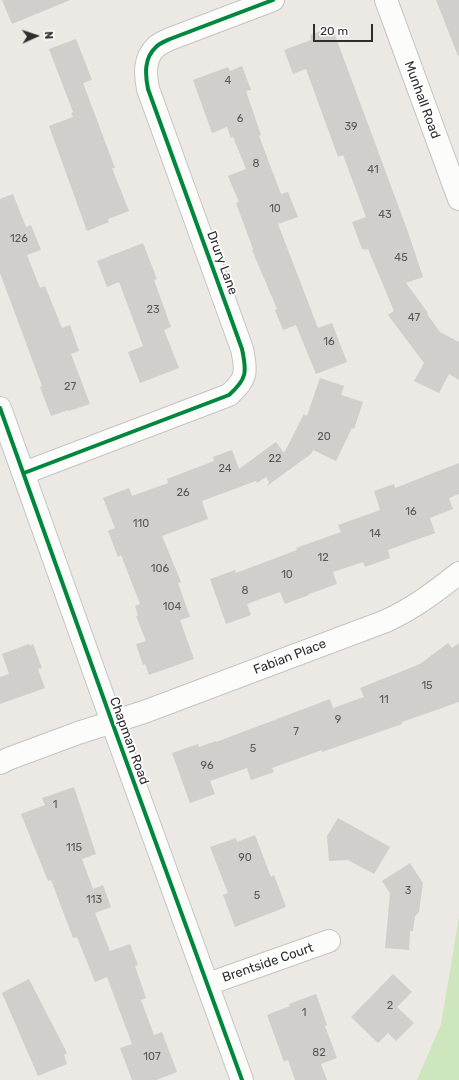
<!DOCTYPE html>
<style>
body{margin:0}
#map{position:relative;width:459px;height:1080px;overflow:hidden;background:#ece8e4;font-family:Rubik,sans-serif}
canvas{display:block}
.north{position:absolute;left:16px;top:16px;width:40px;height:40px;-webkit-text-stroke:3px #fff;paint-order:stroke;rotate:87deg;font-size:11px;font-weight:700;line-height:16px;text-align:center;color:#2e2e2e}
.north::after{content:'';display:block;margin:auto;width:14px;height:18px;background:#2e2e2e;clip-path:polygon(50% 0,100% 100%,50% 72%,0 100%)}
.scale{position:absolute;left:313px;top:24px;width:60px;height:18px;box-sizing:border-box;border:2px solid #2e2e2e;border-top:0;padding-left:5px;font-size:12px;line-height:14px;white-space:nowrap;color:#2e2e2e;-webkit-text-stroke:3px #fff;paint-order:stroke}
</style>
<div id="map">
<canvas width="459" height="1080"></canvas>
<div class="north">N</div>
<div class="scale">20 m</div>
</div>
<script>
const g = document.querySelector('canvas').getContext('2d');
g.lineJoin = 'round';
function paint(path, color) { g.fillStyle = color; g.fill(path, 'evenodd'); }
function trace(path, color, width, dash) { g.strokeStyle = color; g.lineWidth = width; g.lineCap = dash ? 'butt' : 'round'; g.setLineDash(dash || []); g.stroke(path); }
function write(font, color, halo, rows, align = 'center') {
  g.font = font + ' Rubik,sans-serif'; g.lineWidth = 3.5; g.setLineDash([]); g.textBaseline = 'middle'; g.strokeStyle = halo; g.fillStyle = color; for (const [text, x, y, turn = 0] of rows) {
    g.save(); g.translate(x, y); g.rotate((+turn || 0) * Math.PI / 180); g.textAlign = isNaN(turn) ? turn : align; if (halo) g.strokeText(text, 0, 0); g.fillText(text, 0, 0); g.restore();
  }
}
const green = new Path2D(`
 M459,917V1080H417L441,1024Z`);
const building = new Path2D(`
 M2,0H70L12,24Z
 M436,0H459V55L458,56Z
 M332,27L408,232L423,277L406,283L428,313L427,314L440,332L459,342V380L449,374L439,393L414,381L424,363L388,315L394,311L368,249L365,250L364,249H362L352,222L366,217L343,155L338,157L306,69L293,74L284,50L311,40L310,35Z
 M76,39L92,80L83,83L115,168H112L129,211L108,219L109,222L87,231L49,126L73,117L71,113L73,112L49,49Z
 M242,66L251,90L246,91L261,135L259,136L281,194L288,192L298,217L278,224L318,328L332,323L347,362L316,374L296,325L283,330L275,310L277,309L252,250L253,249L236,203L239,202L228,176L246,169L233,137L231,138L227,127L212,133L193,80L228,67L230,71Z
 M13,194L26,227L31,225L41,250L27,255L40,288L45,286L62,328L70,325L79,351L71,354L90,404L69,411L68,410L51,416L40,387L42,386L0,273V199Z
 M143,243L157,279L154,280L171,327L164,330L179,368L140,383L128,352L143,346L119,282L107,287L97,261Z
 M320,378L344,386L341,395L363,402L354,429L352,428L336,461L313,450L311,454L267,486L269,482L266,477L257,483L256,481L202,501L208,519L162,536L181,582L178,583L190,617L180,620L194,659L149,675L145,664L143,665L136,644L146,641L136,616H138L135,606L140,604L121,555L118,557L108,531L115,528L103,498L129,488L132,496L168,483L167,479L214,461L213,457L232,450L239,469L276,442L284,453L304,414L307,416Z
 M459,463V494L449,498L453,509L430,518L435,533L388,550L390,558L365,567L363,562L333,572L337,584L309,594V595L285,604L280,592L247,604L251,615L226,624L210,579L235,570L236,573L297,550L296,548L341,532L338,525L380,510L374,491L394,484L395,488Z
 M448,643L452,648L459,643V702L402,722V724L322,752V750L272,768L274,772L251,780L247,768L210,781L215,794L190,803L172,753L198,744L199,747L216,741V742L330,699L333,708L364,697L360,688L420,664Z
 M29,644L30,646L33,644L42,668L38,669L45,688L0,704V677L9,674L2,654Z
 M74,787L96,854L82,859L93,889L103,885L111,907L95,913L110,951L130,944L138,965L135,966L146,998L141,1000L154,1035L162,1032L177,1072L156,1080H132L120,1048L132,1044L107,977L95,982L77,937L73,938L51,880L48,881L21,814L45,805L42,798Z
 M338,818L390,847L374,874L348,860L329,861L327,836Z
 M255,835L271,877L274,875L286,907L235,927L223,895L228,893L210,847L236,838L237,842Z
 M410,863L423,883L419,912L415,916L413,931H410L409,950L385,948L390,893L382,881Z
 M393,974L412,992L397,1007L414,1023L396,1041L388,1033L378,1043L351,1017Z
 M29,979L67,1053L64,1055L67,1064L38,1076L2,993Z
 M316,994L327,1025L325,1026L337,1058L321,1064L327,1080H295L288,1060L284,1062L267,1015L290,1006L289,1004Z`);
const street = new Path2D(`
 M386,0L459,199
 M0,408L112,722L242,1080
 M24,473L229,395C247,379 247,372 242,349L148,89C145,74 144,58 156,47C160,43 166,41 170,39L273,0
 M0,763L8,759L78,733L144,712L386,621C414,608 435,592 459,573
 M208,984L329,941`);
const cycleway = new Path2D(`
 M0,408L112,722L242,1080
 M24,473L229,395C247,379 247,372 242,349L148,89C145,74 144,58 156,47C160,43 166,41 170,39L273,0`);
const numberNames = [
 ["4",228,81],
 ["6",240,119],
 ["39",351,127],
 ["8",256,164],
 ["41",373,170],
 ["10",275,209],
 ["43",385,215],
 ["126",19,239],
 ["45",401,258],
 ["23",153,310],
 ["47",414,318],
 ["16",329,342],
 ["27",70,387],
 ["20",324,437],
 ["22",275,459],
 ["24",225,469],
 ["26",183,493],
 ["16",411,512],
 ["110",141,524],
 ["14",375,534],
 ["12",323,558],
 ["106",160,569],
 ["10",287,575],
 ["8",245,591],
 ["104",172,607],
 ["15",427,686],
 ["11",384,700],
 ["9",338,720],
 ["7",296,732],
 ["5",253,749],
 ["96",207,766],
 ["1",55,805],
 ["115",74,848],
 ["90",245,858],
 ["3",408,891],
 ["5",257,896],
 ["113",94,900],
 ["2",390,1006],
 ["1",304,1013],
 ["82",319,1053],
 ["107",152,1057]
];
const streetNames = [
 ["Munhall Road",422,100,70],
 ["Drury Lane",222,263,70],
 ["Fabian Place",290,657,-21],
 ["Chapman Road",129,741,70],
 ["Brentside Court",268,963,-19]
];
paint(green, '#cee6be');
paint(building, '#d1cecb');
trace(street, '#c5c4c5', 24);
trace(street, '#fcfcfb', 22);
trace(cycleway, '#00873e', 4);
write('11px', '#585857', null, numberNames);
write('13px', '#2e2e2e', '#fff', streetNames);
</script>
